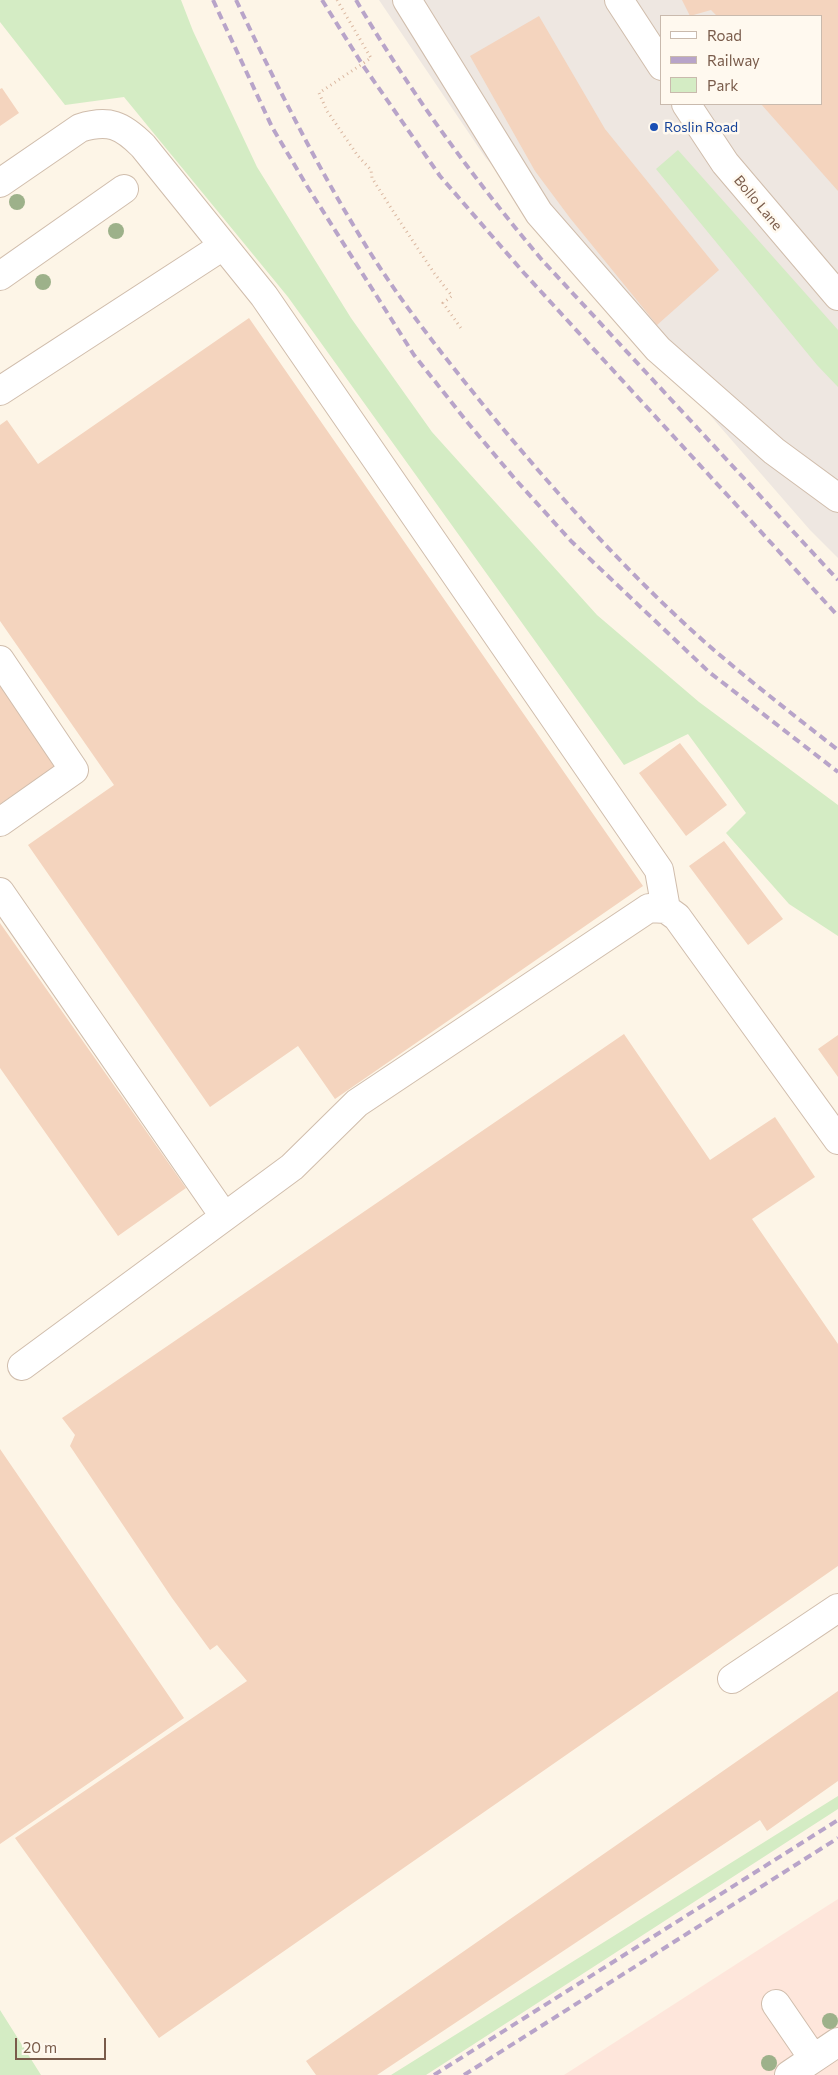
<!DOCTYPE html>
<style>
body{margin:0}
#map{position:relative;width:838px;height:2075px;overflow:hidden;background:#fdf5e7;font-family:Commissioner,sans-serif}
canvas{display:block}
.legend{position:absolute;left:660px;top:15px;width:162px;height:90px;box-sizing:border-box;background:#fff9ef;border:1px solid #c9baad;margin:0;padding:6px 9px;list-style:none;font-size:15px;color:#795b4a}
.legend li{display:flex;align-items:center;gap:10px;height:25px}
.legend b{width:25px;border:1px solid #c9baad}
.scale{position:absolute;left:15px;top:2038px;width:91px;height:22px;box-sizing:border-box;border:2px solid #795b4a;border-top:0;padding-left:6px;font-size:15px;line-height:18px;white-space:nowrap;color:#795b4a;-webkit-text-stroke:4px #fff9ef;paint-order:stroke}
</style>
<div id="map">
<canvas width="838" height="2075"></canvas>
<ul class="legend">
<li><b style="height:6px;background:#fff"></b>Road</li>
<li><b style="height:6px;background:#b8a4c9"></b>Railway</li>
<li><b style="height:14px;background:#d4ecc4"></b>Park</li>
</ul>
<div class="scale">20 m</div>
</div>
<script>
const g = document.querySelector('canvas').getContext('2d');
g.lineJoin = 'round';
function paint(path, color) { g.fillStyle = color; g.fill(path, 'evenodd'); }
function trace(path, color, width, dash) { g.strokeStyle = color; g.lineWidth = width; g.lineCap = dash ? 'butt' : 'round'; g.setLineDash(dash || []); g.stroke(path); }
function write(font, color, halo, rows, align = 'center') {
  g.font = font + ' Commissioner,sans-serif'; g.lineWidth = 5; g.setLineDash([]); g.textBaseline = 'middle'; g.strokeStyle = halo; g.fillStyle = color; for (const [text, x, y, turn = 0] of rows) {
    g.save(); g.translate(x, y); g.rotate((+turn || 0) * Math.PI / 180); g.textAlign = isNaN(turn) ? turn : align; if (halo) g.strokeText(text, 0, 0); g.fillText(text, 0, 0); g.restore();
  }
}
const commercial = new Path2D(`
 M838,1899V2075H564L777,1938Z`);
const industrial = new Path2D(`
 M379,0H838V558L810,530L485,157ZM662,16H822V104H662Z`);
const green = new Path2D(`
 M0,0H181L193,31L257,167L351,318L432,432L597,615L699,702L838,805V936L789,904L726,833L746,813L688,734L624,765L288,297L124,97L65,105L0,22Z
 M678,150L838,330V387L817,365L656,169Z
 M838,1796V1809L426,2075H391Z
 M0,2010L41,2075H0Z`);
const building = new Path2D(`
 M682,0H838V191L761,104H822V16H717L711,10L690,16Z
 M539,16L605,129L719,270L657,325L570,218L535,171L470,56Z
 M2,88L19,113L0,126V89Z
 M249,318L643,886L335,1099L298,1046L210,1107L28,845L114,785L0,621V425L7,420L38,464Z
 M0,683L57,765L0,804Z
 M680,743L727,805L686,836L639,773Z
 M724,841L783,919L748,945L689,866Z
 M0,923L186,1188L118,1236L0,1068Z
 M624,1034L710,1160L775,1117L815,1177L752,1219L838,1344V1566L159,2038L15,1838L247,1681L217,1645L210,1650L172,1598L70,1446L75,1435L62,1418Z
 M838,1035V1077L818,1049Z
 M0,1449L184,1718L0,1844Z
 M838,1691V1781L767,1831L760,1820L377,2075H316L306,2061Z`);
const path = new Path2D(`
 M337,0L371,58L319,93L327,111L358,156L371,170L372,178L391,208L434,273L452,296L443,303L463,331`);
const minor = new Path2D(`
 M407,0L539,213L658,349L774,451L838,498
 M619,0L662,66
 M686,104L725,163L838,296
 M0,183L80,128C109,119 122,125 143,146L264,296L659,870L666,909
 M0,276L124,189
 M0,391L223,246
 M0,660L74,770L0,822
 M0,892L224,1216
 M22,1366L292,1167L357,1103L649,908L666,909L677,917L838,1140
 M732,1679L838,1608
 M776,2004L813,2058
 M789,2075L838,2042`);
const rail = new Path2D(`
 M213,0L272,127L307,186L414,355L468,423L515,479L571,541L709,672L838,772
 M236,0C276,84 317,167 366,246C404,307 449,363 494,418C557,494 625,570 698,636C743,676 791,713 838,750
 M322,0L362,64L440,176L524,273L838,616
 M356,0C410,92 473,178 542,260L838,580
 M434,2075L838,1820
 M464,2075L838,1838`);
const trees = [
 [17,202],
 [116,231],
 [43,282],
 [830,2021],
 [769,2063]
];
const markers = [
 [654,127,5,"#1a4fb4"]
];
const transitNames = [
 ["Roslin Road",664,127]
];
const streetNames = [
 ["Bollo Lane",758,203,50]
];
paint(commercial, '#fee6db');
paint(industrial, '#eee7e1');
paint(green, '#d4ecc4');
paint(building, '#f4d4be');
trace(minor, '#d0bdac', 30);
trace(path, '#dab7a0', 3, [1, 4]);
trace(minor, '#fff', 28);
trace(rail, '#b8a4c9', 4, [8, 5]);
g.fillStyle = '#9db18a';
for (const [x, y] of trees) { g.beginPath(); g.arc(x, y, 8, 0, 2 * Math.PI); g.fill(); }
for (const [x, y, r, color] of markers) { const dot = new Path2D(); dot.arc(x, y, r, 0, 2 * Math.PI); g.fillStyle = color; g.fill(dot); trace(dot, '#fff9ef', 2); }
write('14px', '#164399', '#fff9ef', transitNames, 'left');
write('14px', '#795b4a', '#fff9ef', streetNames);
</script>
